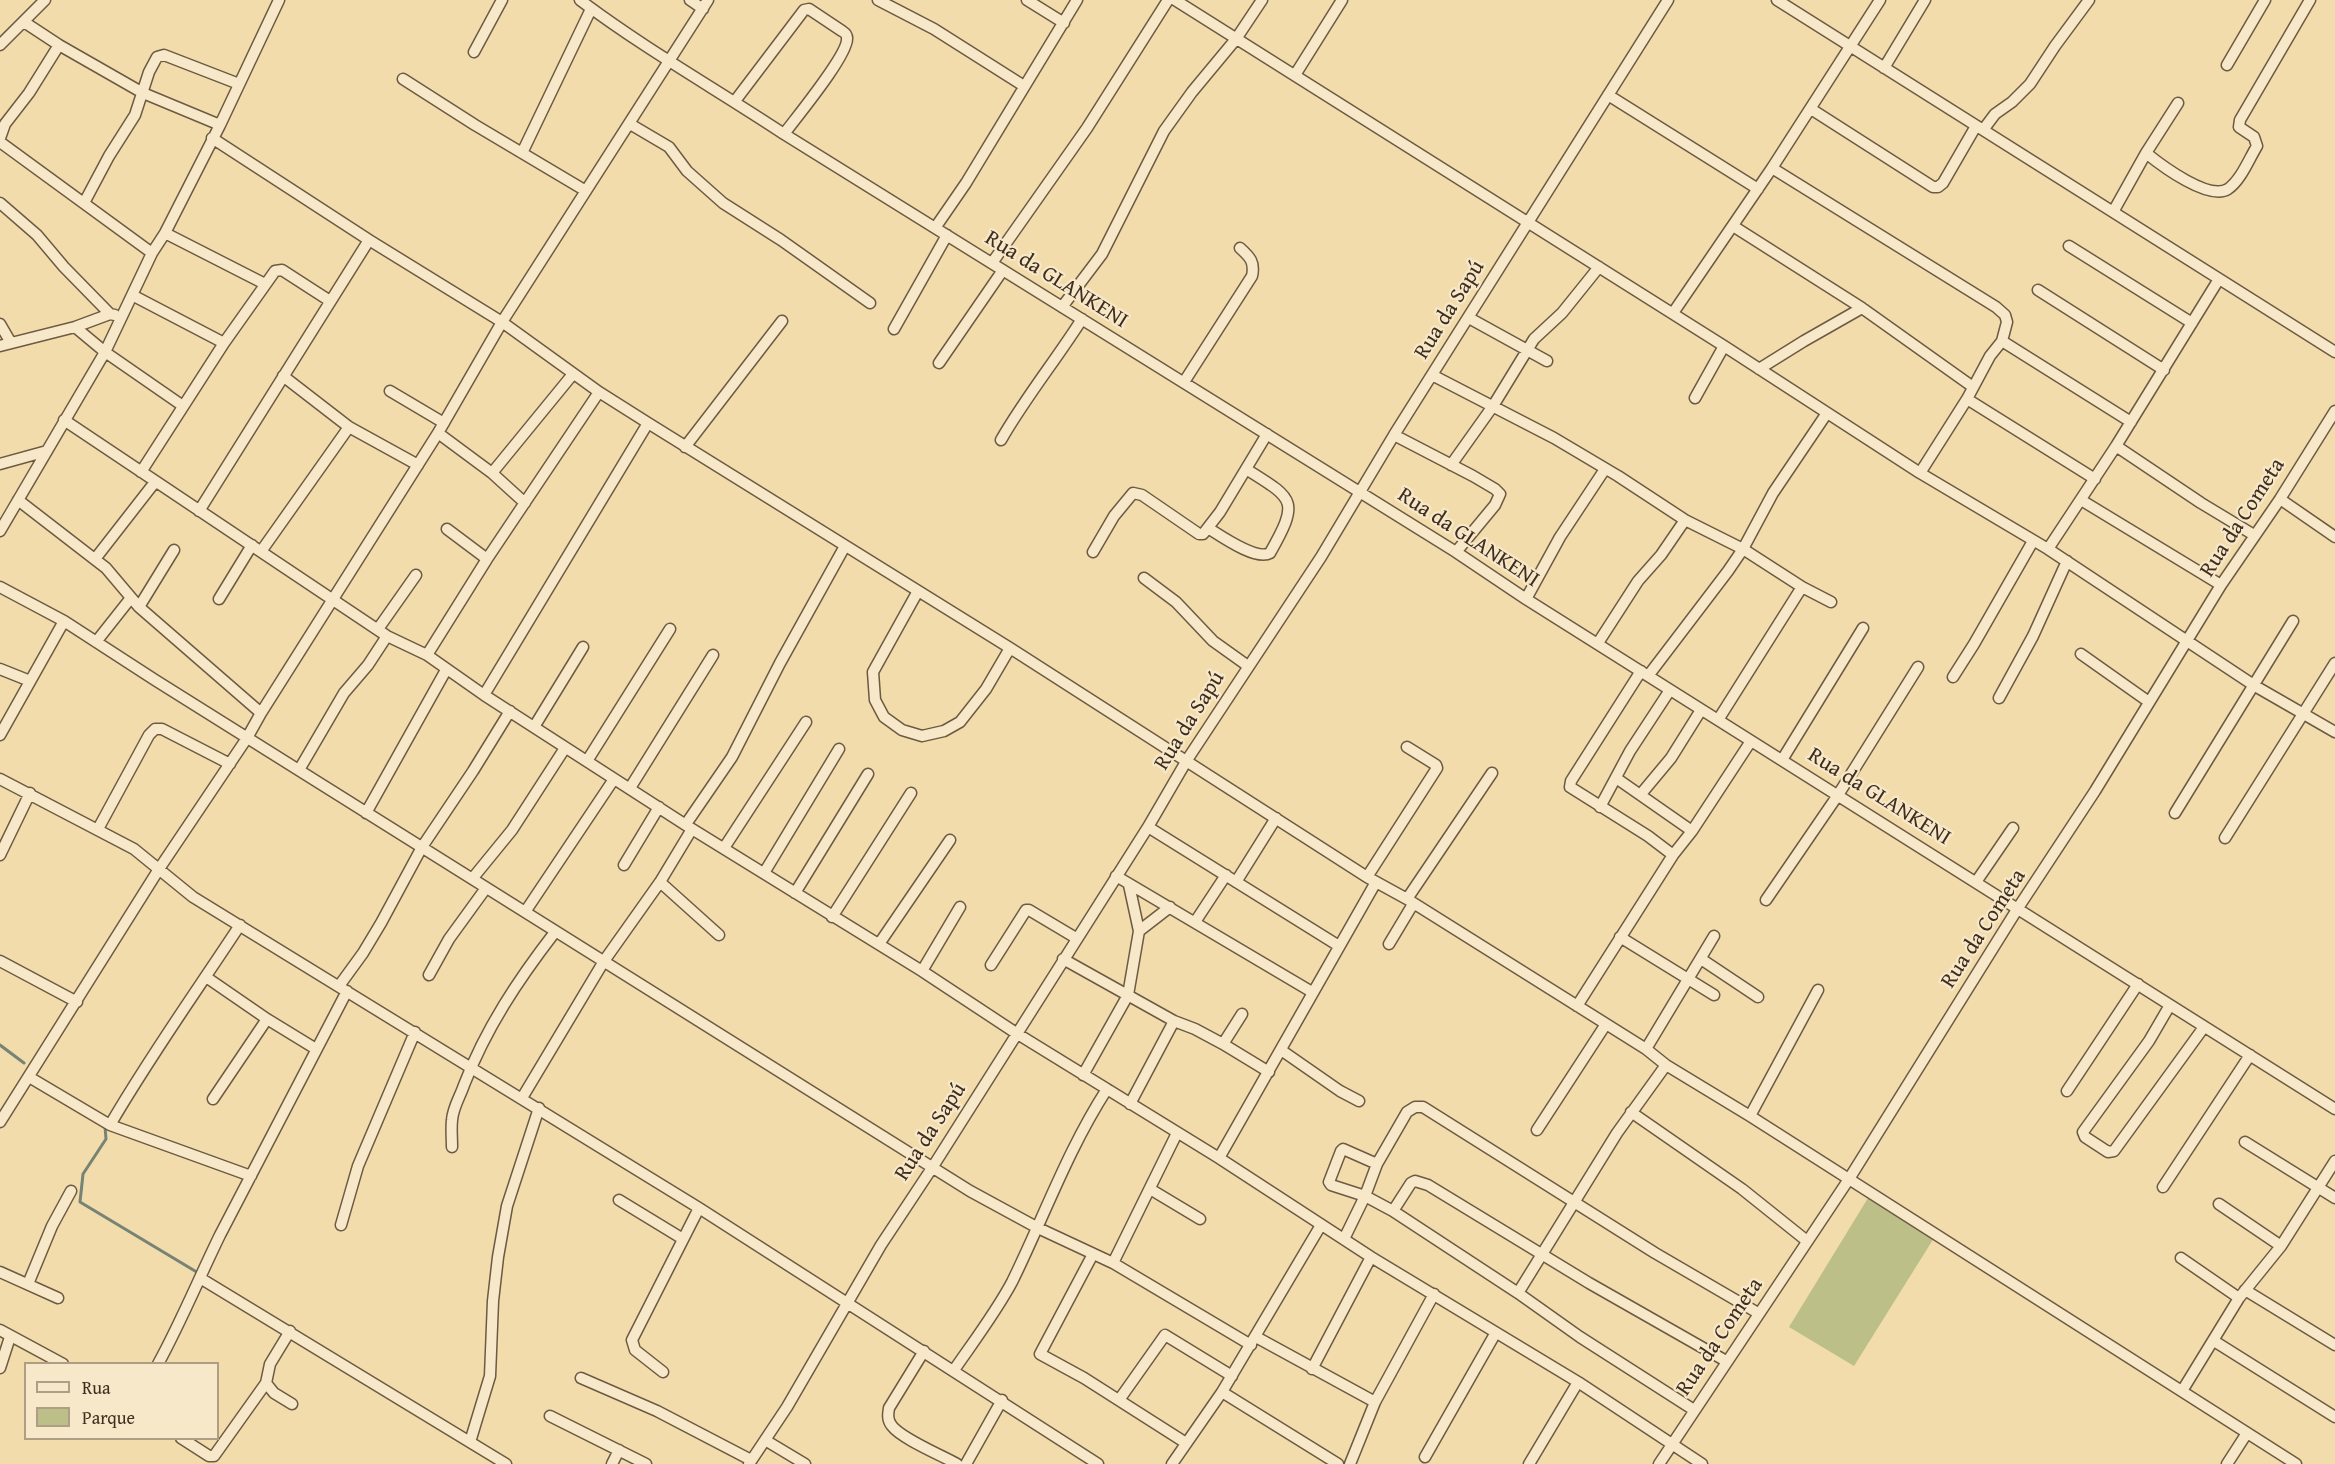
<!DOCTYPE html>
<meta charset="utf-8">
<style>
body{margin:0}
#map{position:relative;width:2335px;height:1464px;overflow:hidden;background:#f2dcac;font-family:"Gentium Book Plus",serif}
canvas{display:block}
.legend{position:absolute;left:24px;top:1362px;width:195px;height:78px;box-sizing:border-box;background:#f7e8c9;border:2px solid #ad9e85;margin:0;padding:8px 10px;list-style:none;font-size:18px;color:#3f2e20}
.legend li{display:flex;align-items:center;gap:12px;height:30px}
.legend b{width:30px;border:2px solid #ad9e85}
</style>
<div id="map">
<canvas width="2335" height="1464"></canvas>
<ul class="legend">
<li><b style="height:8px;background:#f7e8c9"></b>Rua</li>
<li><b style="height:16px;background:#bcc088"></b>Parque</li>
</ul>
</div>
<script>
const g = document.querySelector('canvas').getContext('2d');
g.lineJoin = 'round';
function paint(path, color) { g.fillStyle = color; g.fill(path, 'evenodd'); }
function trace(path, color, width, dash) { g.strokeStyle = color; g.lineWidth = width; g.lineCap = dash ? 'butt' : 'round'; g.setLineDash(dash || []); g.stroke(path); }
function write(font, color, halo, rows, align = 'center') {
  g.font = font + ' "Gentium Book Plus",serif'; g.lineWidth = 4.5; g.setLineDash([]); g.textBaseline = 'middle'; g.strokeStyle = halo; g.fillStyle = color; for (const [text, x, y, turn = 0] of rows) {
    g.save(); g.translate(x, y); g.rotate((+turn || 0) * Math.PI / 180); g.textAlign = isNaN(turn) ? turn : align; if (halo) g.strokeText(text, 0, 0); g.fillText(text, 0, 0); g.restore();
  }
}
const green = new Path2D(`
 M1868,1198L1934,1238L1854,1366L1789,1327Z`);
const stream = new Path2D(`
 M0,1045L24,1063
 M105,1127L106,1139L83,1174L80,1202L200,1274`);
const minor = new Path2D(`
 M580,0C645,49 716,89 784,134L1456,552L1526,599L2335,1109
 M690,0L703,9
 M878,0L934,29L1024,86
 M1027,0L1064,23
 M1175,0L1724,346L1920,473L2048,549L2255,686L2335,732
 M1777,0L2335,352
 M24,22L59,45L143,93L220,125
 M0,45L45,0
 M474,52L502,0
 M2227,65L2265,0
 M1884,68L1925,0
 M1295,75L1342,0
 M403,79L475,125L586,191
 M1608,95L1758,189
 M735,101L804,10L809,9L842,31C845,33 847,34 847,38C849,54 795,119 784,134
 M1811,109L1933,187H1938L1943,183L1976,126
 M630,124L669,147L687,171L723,203L781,240L870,303
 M1983,130L1995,114L2012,102L2030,84L2055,46L2089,0
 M0,138L5,124L29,93L59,45
 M212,138L369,240L502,322L599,392L648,423L1010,648L1367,877L1407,899L1646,1049L1666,1065L1750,1116L2296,1464
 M0,142L152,253
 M522,153L591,9
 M2146,153C2162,166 2209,201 2228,189C2241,180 2249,159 2257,146L2254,137L2239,127L2240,120L2310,0
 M1772,168L1996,307L2005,315L2007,322L2002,341L1990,356L1967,399L1920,473
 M0,203L37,235L64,267L110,314
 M84,203L109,156L135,115L149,72L157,57L164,55L239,84
 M2113,212L2146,153L2178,103
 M1733,226L1862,308L1973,387
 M935,228L966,183L1077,0
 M165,233L265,284
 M2069,246L2192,323
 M992,263L1087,128L1168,0
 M2038,290L2164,370
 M132,295L224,343
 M1062,307L1102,254L1164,131L1192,92L1236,39L1262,0
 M1673,313L1772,168L1880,0
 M1469,318L1547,361
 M0,324L11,343
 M75,327L105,352L183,406
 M894,329L947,235
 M2002,341L2131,422
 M0,346L75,327L110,314L115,315
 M939,363L1003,270
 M1759,369L1804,341L1862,308
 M1432,375L1554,438L1618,476L1685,520L1743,549L1802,587L1831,602
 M283,376L349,427L418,465
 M1184,382L1252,276C1255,262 1250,257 1240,248
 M390,391L444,423
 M1695,398L1724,346
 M1967,399L2095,479
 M64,420L387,636L427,655L484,695L692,829L922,971L1016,1033L1219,1158L1371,1257L1578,1382L1702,1464
 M438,433L492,473L525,503
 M1394,435L1473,476L1495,489L1500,494L1495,505L1456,552
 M1001,440C1025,398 1056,360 1082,319
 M2116,446L2201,503L2254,535
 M685,447L782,321
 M0,464L47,451
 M1451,465L1493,406L1534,339L1562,313L1599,267
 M141,472L224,343L275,271L282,270L330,301
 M492,473L573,374
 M2280,499L2335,537
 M18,500L106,568L139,607L261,713
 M2081,500L2221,585
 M199,511L369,240
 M1208,528C1221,536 1256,561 1270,553C1300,500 1294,499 1246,469
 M447,529L487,559
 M0,531L105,352L152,253L165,233L220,125L279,0
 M2048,549L2116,446L2219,279
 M262,550L349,427
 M1093,552L1114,516L1133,493L1142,495L1199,534H1203L1220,512L1267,434
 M95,559L155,482
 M1144,578L1176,602L1213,641L1248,666
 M0,587L64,621L155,680L970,1191L1038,1228L1113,1263L1251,1345
 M918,591L873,672L875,700L884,717L902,730L922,736L944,731L960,722L986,689L1010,648
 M219,599L252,545
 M1526,599L1560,537L1605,469
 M139,607L174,550
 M378,629L416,575
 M96,642L130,599
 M1598,643L1638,581L1661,555L1685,520
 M2081,654L2149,702
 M427,655L487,559L599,392
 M0,669L30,681
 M1641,671L1571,781L1570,787L1648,836L1673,855
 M1648,676L1728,571L1743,549L1773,493L1827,413
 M1953,677L1974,644L2033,541
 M484,695L648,423
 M1999,698L2033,636L2067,561
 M1718,720L1802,587
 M534,727L583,647
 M0,735L64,621
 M1782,760L1863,628
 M587,761L670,629
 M299,770L344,693L368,665L387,636
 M1616,778L1692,831
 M0,779L134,849L193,897L699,1208L1098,1464
 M630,788L713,655
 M1641,794L1671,758L1701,710
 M1600,807L1630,751L1670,690
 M366,813L446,670
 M2175,813L2293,621
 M686,824L732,757L780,663L845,546
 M1148,827L1339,946
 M98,829L149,735L155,729H162L230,764
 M2225,838L2335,663
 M724,848L806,722
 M0,855L30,793
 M624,865L659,807
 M764,873L839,749
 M1116,876L1312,992
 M1367,877L1437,768L1436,765L1407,747
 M472,879L512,830L565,748
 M660,882L719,935
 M1236,882L1276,818
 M1976,882L2013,828
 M795,893L868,774
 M1407,899L1492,773
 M1766,900L1838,795L1918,667
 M525,912L614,779
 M832,917L911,793
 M1195,922L1226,875
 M1139,931L1170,907
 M1620,937L1714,995
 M879,944L950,840
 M1389,944L1413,904
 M1063,959L1174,1021L1195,1029L1223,1044L1269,1072
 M1701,959L1758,997
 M0,961L77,1002
 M991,965L1026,910H1029L1076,938
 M922,971L960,907
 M429,975L449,939L486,888
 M206,977L267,1019L316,1049
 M339,986L363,953L381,923L422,847L473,771L510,711
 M2170,1005L2149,1041L2083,1132L2085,1137L2108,1152L2114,1151L2204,1027
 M1577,1006L1673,855L1692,831L1751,741
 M1223,1044L1242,1014
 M1646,1049L1714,936
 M1281,1050L1340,1091L1359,1101
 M1083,1075L1128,995L1139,931L1129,885
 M29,1077L110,1125L251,1176
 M2067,1091L2138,984
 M522,1098L604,961L660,882L692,829
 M213,1099L267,1019
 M1130,1104L1174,1021
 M1631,1112L1742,1189L1807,1241
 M1750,1116L1818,990
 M0,1122L159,869L247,738L261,713L438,433L502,322L708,0
 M110,1125C150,1056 196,992 240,925
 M1537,1130L1606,1024
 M2245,1142L2335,1198
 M452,1147C452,1138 451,1129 452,1120C453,1107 460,1097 464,1085C486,1028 518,980 555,932
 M1219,1158L1376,882
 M1377,1164L1343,1149L1341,1151L1329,1182L1331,1185L1365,1196L1393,1211L1518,1293L1580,1337L1694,1410
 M2163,1187L2250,1055
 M1150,1189L1200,1219
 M619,1200L683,1239
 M2219,1204L2281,1246
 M1393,1211L1411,1183L1415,1181L1428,1185L1589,1283L1726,1361
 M341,1225L358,1166L415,1032
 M1344,1239L1365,1196L1377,1164L1407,1112L1415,1107H1423L1655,1253L1758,1313
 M1093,1254L1040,1354L1084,1378L1186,1443
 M2181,1258L2239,1298
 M1113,1263L1177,1133
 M0,1272L58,1298
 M200,1278L506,1464
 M28,1284L52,1226L71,1191
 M2245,1290L2335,1345
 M1518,1293L1617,1133L1666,1065
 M0,1330L63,1364
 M290,1331L270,1364L266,1383L274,1393L292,1404
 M1256,1337L1375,1402
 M2214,1341L2335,1417
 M924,1351L889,1408C888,1414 887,1420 892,1426C902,1439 941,1455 957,1464
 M158,1364C181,1322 199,1278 220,1235L347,991
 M0,1368L10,1337
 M1312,1369L1371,1257
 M954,1370C974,1341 996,1312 1012,1282C1044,1217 1067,1151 1107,1089
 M663,1372L635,1350L632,1340L699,1208
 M581,1378L657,1411L751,1460
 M2182,1391L2239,1298L2281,1246L2335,1161
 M1222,1392L1338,1464
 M1119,1400L1165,1335L1232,1376
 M550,1416L646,1464
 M181,1438L209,1456H214L266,1383
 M765,1440L805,1464
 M470,1442L490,1376L493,1301L498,1257L507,1206L539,1108
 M1425,1457L1495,1334
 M612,1464L619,1450
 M749,1464L787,1407L881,1245L932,1168L1148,827L1187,760L1321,557L1394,435L1668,0
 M966,1464L1002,1400
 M1172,1464L1222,1392L1321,1225
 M1350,1464L1375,1402L1434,1294
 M1529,1464L1578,1382
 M1659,1464L1849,1179L2018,908L2095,791L2221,585L2280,499L2335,411
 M2227,1464L2247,1433`);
const streetNames = [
 ["Rua da GLANKENI",1056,280,32],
 ["Rua da Sapú",1450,310,-58],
 ["Rua da Cometa",2243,518,-57],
 ["Rua da GLANKENI",1468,538,33],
 ["Rua da Sapú",1190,721,-58],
 ["Rua da GLANKENI",1879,797,32],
 ["Rua da Cometa",1984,929,-57],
 ["Rua da Sapú",931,1132,-57],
 ["Rua da Cometa",1720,1337,-56]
];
paint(green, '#bcc088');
trace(stream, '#768375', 3);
trace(minor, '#6c5a43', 13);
trace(minor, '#f7e8c9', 10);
write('22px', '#3f2e20', '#f7e8c9', streetNames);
</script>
